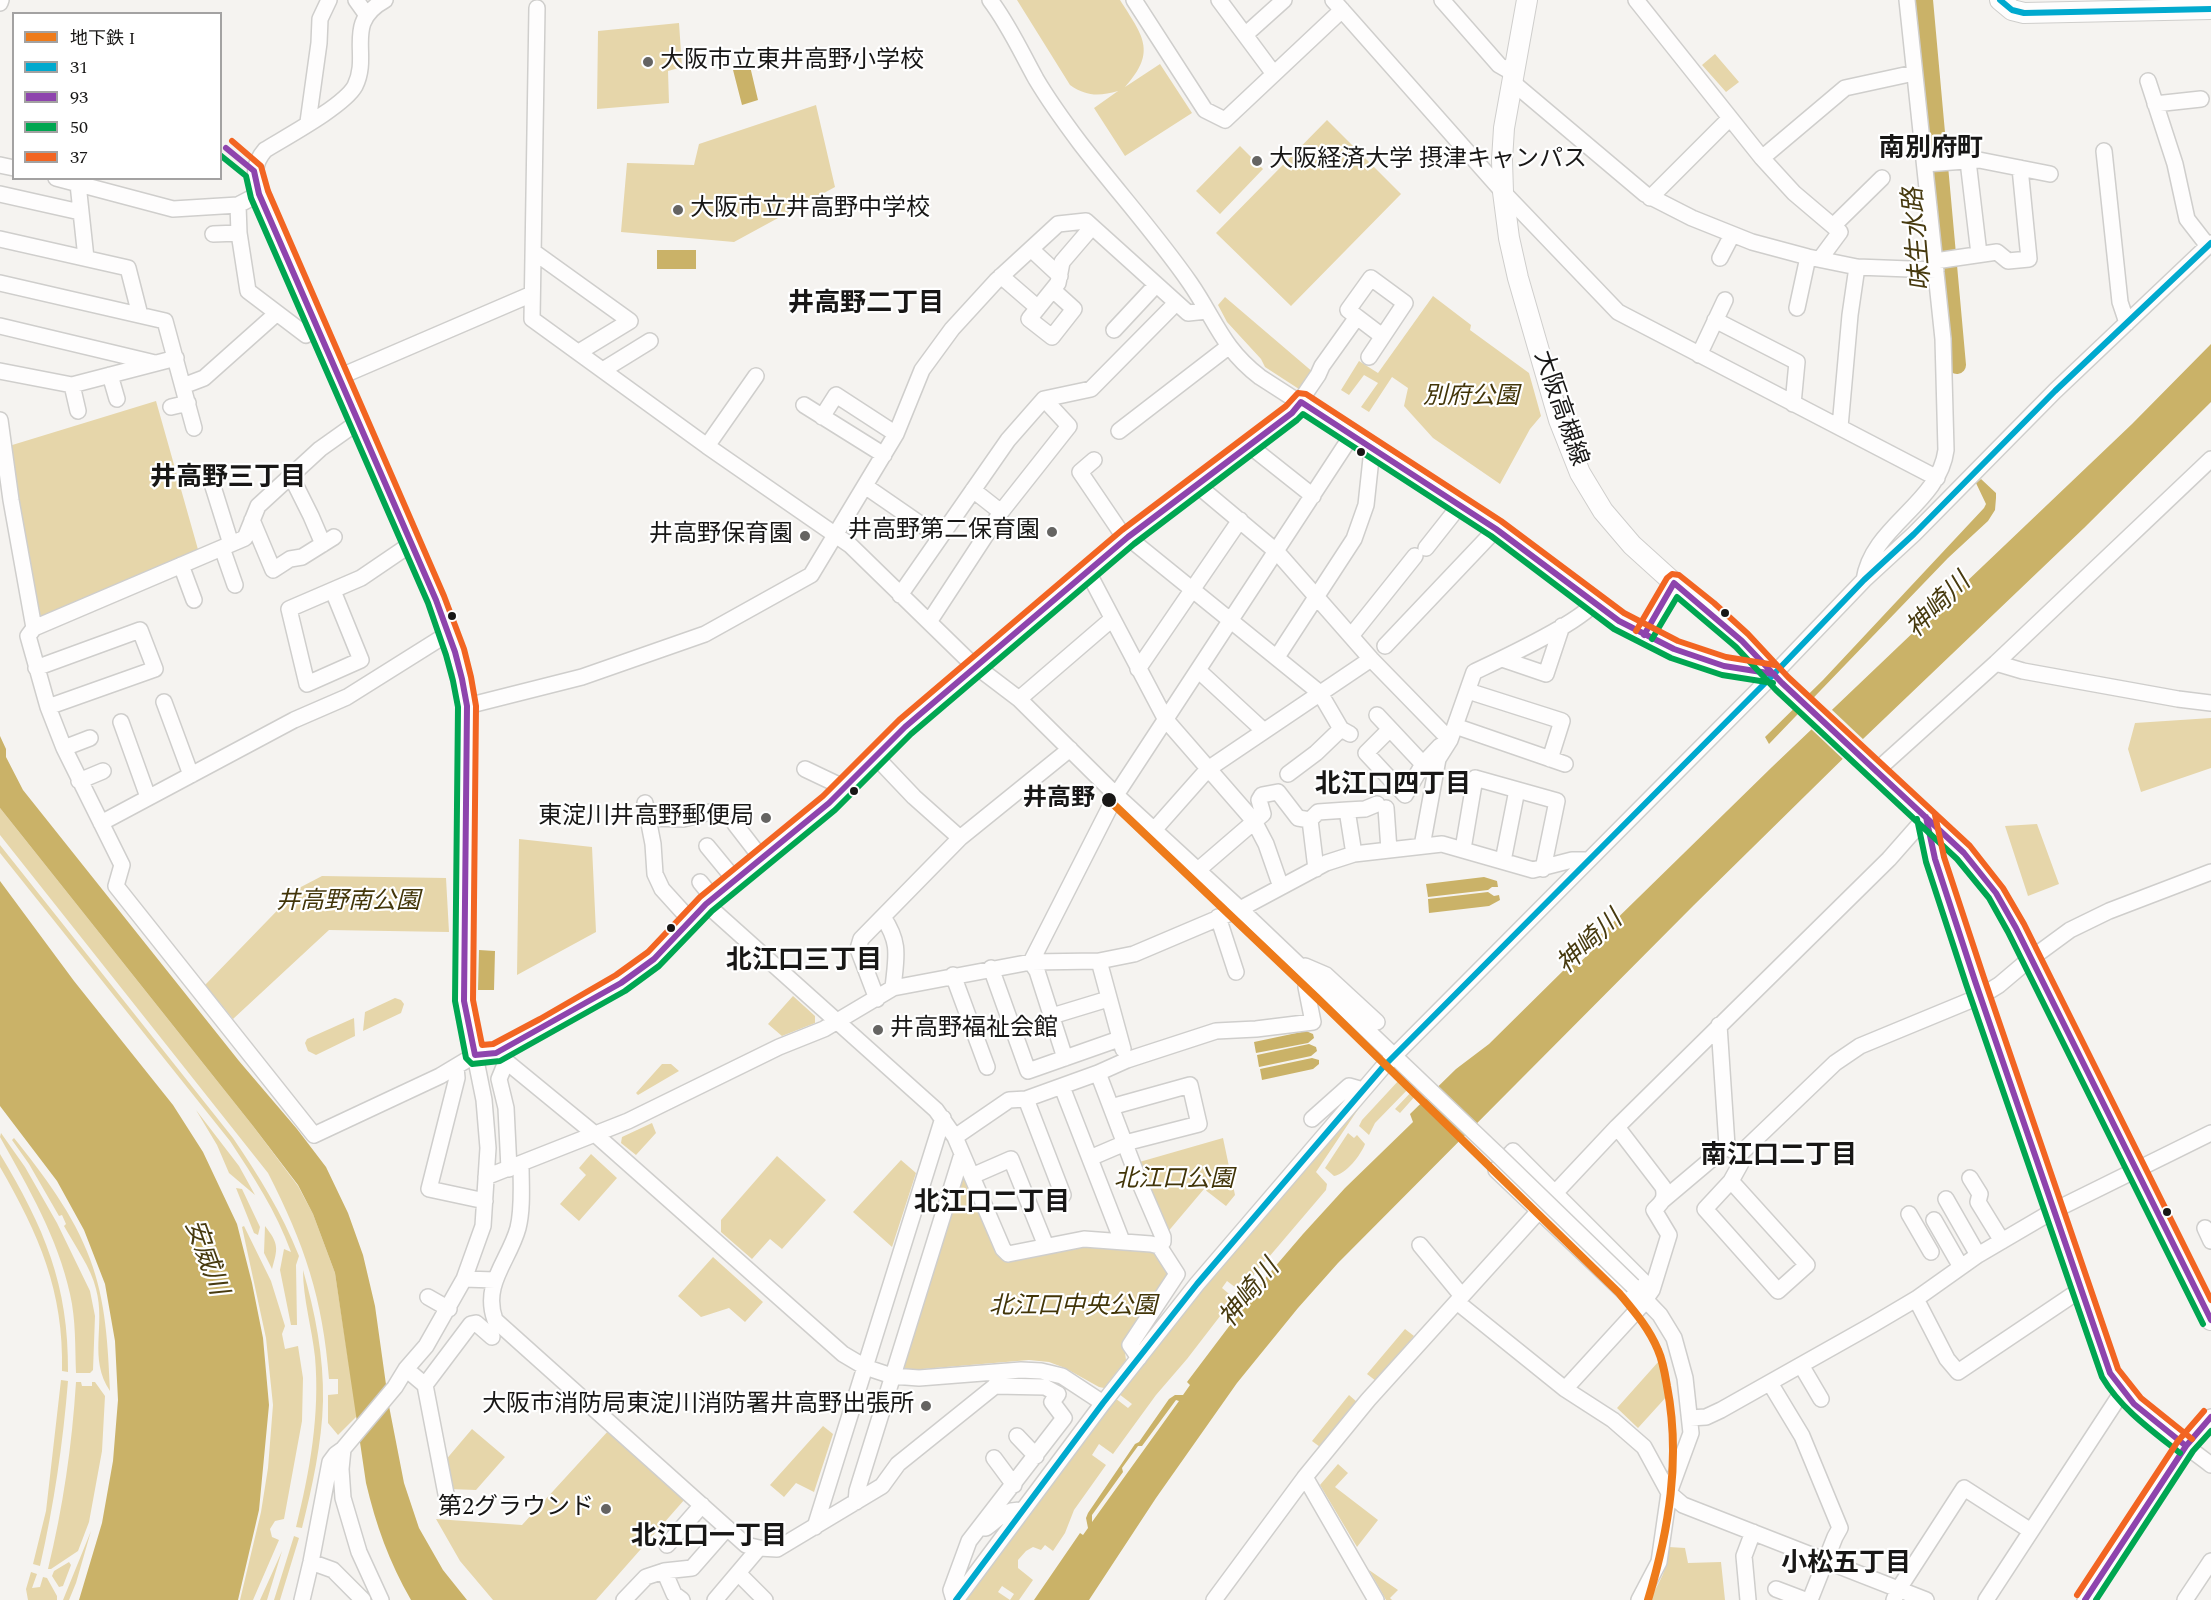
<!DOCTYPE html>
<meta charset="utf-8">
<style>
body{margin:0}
#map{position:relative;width:2211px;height:1600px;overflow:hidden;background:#f5f3f0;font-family:Spectral,"Noto Sans JP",serif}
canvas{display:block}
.legend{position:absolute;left:12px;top:12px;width:210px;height:168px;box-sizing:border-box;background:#fff;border:2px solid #a3a2a2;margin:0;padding:8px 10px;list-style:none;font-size:18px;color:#181716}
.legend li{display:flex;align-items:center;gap:12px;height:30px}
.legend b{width:30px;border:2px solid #a3a2a2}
</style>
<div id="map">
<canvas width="2211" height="1600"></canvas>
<ul class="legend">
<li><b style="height:8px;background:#ee7b1a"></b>地下鉄 I</li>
<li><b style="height:8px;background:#00a9ce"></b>31</li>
<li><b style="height:8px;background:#8e44ad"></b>93</li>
<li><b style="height:8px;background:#00a651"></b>50</li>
<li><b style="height:8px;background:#f26522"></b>37</li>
</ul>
</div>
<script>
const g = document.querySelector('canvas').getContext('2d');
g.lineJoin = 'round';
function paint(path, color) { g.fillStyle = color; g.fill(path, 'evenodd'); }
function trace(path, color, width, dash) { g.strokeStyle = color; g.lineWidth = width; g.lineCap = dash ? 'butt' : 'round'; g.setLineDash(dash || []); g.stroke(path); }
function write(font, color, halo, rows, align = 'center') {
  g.font = font + ' Spectral,"Noto Sans JP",serif'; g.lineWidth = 4.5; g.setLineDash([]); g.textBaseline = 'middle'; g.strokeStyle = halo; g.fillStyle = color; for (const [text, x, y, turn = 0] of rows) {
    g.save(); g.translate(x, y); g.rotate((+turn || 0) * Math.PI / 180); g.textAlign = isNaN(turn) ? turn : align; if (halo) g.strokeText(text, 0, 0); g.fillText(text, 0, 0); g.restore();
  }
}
const green = new Path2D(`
 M1017,0H1120C1142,35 1158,51 1125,87L1160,64L1192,113L1125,156L1094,108L1118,91C1100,96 1087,97 1070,85Z
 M679,23L682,67L668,71L669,103L597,109L598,31Z
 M1715,54L1739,82L1726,92L1702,65Z
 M816,105L835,187L734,242L621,232L627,163L694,165L699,144Z
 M1327,120L1401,194L1291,306L1216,233Z
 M1240,146L1263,169L1220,214L1196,191Z
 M1433,296L1471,325L1470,330L1529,373L1541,416L1530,429L1500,484L1433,438L1404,406L1408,388L1392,377L1369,412L1361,407L1378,383L1364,375L1349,395L1341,390L1359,361L1378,373Z
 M1225,297L1314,373L1302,391L1265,367L1261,359L1227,322L1218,305Z
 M156,401L199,553L39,621L9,446Z
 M2211,718V768L2141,792L2128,749L2135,723Z
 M0,808L253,1126L298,1186L313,1214L335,1273L357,1416L338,1435L328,1423V1395L338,1394V1379H329C323,1299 304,1243 268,1173L0,835Z
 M2037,824L2059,884L2028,896L2005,826Z
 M519,839L592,847L596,932L517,975Z
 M0,845L233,1138C259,1176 282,1213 299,1256L296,1265L297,1325H291L280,1270L284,1249L291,1252C276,1211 253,1176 230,1141L0,853Z
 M322,876L446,878L449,932L329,930L233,1019L205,985L299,888Z
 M793,996L815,1016V1023L782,1036L768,1024Z
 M395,998L401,1000L404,1004L401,1013L363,1031L365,1012Z
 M354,1018L355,1036L316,1055L308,1051L305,1043L307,1039Z
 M662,1064H671L679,1071L638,1095L636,1093Z
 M1400,1079L1410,1087L1375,1123L1369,1135L1359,1126L1362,1120Z
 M1413,1090L1417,1094L1400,1113L1395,1109Z
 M1365,1099L1316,1172L1327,1184L1326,1190L1240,1291L1227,1281L1222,1288L1234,1298L1187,1359L1156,1395L1113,1454L1099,1444L1092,1455L1106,1465L1074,1510L1065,1533L1053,1551L1045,1545L1041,1550L1033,1547L1026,1551L1018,1560V1568L1033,1580L1019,1600H1010L1014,1594L1002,1586L998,1592L1010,1600H963L1115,1398L1128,1408L1132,1404L1119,1394L1201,1287Z
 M196,1110L239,1166L255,1195L229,1173L217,1145Z
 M652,1123L656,1133L636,1155L621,1143L622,1137Z
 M1,1133L25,1167L57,1223L90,1291L95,1316L93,1370L90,1373H76C75,1347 76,1320 70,1294C58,1238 28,1187 0,1137Z
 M1348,1133L1354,1138L1357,1135L1365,1144C1361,1155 1346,1174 1334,1176L1325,1168Z
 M14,1138C43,1174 74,1215 90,1259C106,1301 108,1346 110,1391C88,1358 106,1326 96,1289C91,1268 75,1246 64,1226L66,1224L62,1215L59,1216L29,1164L12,1140Z
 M1223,1138L1235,1195L1226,1206L1204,1189L1166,1234L1136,1163Z
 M0,1154C44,1227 69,1285 68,1372L62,1371C64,1291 39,1235 0,1167Z
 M591,1154L617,1178L579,1221L560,1204L586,1175L579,1168Z
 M777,1156L826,1200L782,1249L770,1239L752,1259L721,1232V1220Z
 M901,1160L916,1173L892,1247L853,1212Z
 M964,1171L1002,1259L1085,1245L1155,1249L1169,1269V1278L1124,1345L1126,1360L1104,1388L1099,1387L1065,1368L1049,1362L1029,1360L911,1370L905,1369L900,1364Z
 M236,1188L242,1189L260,1227L258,1235L254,1233Z
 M244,1226L271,1281L285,1326L282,1334L285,1349L298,1346L303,1378L302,1421L284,1519L275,1521L270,1529L272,1537L279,1540L253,1600H240L261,1512L268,1468L273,1405L266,1338L242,1227Z
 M265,1226C279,1244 278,1248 272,1269L264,1253Z
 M713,1257L763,1302L745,1322L729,1308L701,1317L678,1296Z
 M303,1270C315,1312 324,1357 323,1401C322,1443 312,1488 302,1528L296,1527C310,1471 320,1414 315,1357C312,1328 303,1299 303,1270Z
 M1405,1329L1414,1336L1376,1381L1367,1374Z
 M1659,1361L1668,1395L1638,1428L1617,1408Z
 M61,1380L68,1381C63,1443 54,1505 40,1566L33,1564L46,1511Z
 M76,1382H81L82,1386H92V1382H95L105,1396L102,1451L89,1522L78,1551L51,1569H48C63,1507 72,1446 76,1382Z
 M1349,1395L1357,1402L1320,1447L1312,1441Z
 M823,1426L833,1434L814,1492L796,1483L784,1497L770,1485Z
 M472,1429L505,1457L476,1490L449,1489L444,1462Z
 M609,1430L685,1499L596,1600H493L460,1561L436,1519L522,1525Z
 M1338,1464L1348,1473L1335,1487L1378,1520L1357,1547L1320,1485Z
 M91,1531L76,1583L69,1600H63Z
 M294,1536L299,1538L280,1600H274Z
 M1669,1547L1685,1548L1688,1563L1721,1562L1725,1600H1649C1660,1582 1668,1568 1669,1547Z
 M282,1551L267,1600H260Z
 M69,1562L71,1565L63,1586L59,1587L52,1576L54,1571Z
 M1369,1570L1398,1590L1390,1598L1392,1600H1386Z
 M31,1572L37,1574L32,1588L40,1587L43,1577L47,1578L57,1596V1600H28L26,1589Z`);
const water = new Path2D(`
 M749,62L758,100L742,105L732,66Z
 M657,250H696V269H657Z
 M2211,344V402L2084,528L1864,738L1694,905L1338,1263L1298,1308L1237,1383L1156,1498L1089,1600H1034L1080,1533L1083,1535L1088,1528L1086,1518L1088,1513L1135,1444L1139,1442L1169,1399L1175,1395H1183L1190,1385L1187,1382L1267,1276L1303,1234L1345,1188L1413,1122L1410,1114L1456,1069L1489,1044L1571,963L1576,966L1595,948L1594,941L1772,767L2132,424ZM1176,1400L1179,1401L1092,1522V1515L1123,1472L1122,1468L1138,1446H1142Z
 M1981,479L1996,493V498L1995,510L1988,521L1948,558L1769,744L1765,737L1823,680L1984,508L1986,504L1976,483Z
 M0,736L6,749V757L23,790L239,1061L297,1129L326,1167L348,1213L363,1255L375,1306L389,1406L404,1483L419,1528L443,1570L467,1600H411C389,1562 376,1525 366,1483L335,1273L313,1214L298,1185L253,1126L0,808Z
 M1484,877L1497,881L1498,887H1492L1488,890L1428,897L1426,884Z
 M0,881L74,981L173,1105L203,1152L237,1224L252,1283L263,1338L269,1405L259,1510L238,1600H79L102,1523L113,1461L118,1400L115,1341L105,1284L84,1230L57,1181L0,1106Z
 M1488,892L1494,896L1499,895L1500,900L1489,906L1429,913L1428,899Z
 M479,950L495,951L494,990H478Z
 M1306,1031L1313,1034L1314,1038L1308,1043L1256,1053L1254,1042Z
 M1309,1044L1316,1047L1317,1051L1311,1056L1259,1067L1257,1055Z
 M1312,1058L1319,1060V1064L1313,1069L1262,1080L1260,1069Z`);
const pier = new Path2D(`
 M1830,708L1865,741L1845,761L1810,728Z`);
const river = new Path2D(`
 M1924,0L1957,365`);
const minor = new Path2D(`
 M356,0L366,14
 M990,0C1009,25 1021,52 1036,79C1049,101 1065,123 1080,143C1116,190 1156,234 1190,283C1215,319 1222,348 1260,377L1496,529L1619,621L1674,649L1724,666L1774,674
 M1134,0L1205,110L1225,120L1342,10
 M1219,0L1274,74
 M1333,0L1503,192L1618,312L1937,478
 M1442,0L1499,65L1513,73
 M1636,0L1762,158L1845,88L1914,73
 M0,3L1,0
 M537,8L532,319L707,446L850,545L969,661L1019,699L1116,795L1240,909L1497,1154
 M1245,35L1284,0
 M1511,81L1645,194L1692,218L1752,242L1808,257L1857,267L1936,270
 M2148,81L2175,164L2187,219L2208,246
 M2155,104L2201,99
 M308,122L319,43L320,19L329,0
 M2104,151L2120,302L2127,323
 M1762,158L1794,193L1840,232L1820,259
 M1968,161L1979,254
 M1925,164L1979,160L2050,174
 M0,165L14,168
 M56,178L173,209L238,205L259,194
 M78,184L86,258
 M0,194L80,212
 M1650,198L1729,119
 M238,205L239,233L248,291L306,335L319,328
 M1833,226L1882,178
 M213,234L239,233
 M0,239L128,268L140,315
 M1032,250L1060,276
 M534,252L630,321L579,352
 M1720,258L1732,235
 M1935,261L1997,252L2008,261L2029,259L2020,168
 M1001,276L1038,308
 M0,283L165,321L194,428
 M1053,290L1074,309L1052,337L1029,319L1058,283L1062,262L1092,227
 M1797,308L1808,257
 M1357,317L1382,336
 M1715,320L1797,362L1793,404
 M0,326L155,363
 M1114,330L1156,285
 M1699,355L1725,300
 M603,370L650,341
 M0,371L72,385L176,358
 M110,375L117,399
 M339,377L532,294
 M72,385L78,411
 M183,386L204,378L277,313
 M804,405L884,455
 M171,407L188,403
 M822,417L836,395L896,434
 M0,420L11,500L34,628
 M358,422L320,449L258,506L245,538L34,628L28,636L48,707L64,748L122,865L116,886L314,1135L440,1076L475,1055L496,1053L621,983L654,959L706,904L829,803L905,727L1128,537L1292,413L1318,375L1322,366L1357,317L1348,310L1371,278L1405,303L1369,357
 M1840,427L1850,315L1857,267
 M1119,431L1228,347
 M707,446L756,376
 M1250,446L1313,496
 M1094,460L1080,472L1120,531L1320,693L1341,729L1350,734
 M210,477L231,544
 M292,478L311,516L323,544
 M1197,485L1277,552L1371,659L1450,740
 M865,486L923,526
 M973,490L1001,512
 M252,520L273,570L290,559L302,557L334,537
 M222,548L235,585
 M1426,548L1460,505
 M181,565L194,600
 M1088,572L1166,720L1254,821L1266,844L1281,887
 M1864,580C1872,526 1939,504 1946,450L1943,339L1907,0
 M333,591L361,660L307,684L289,609L361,578L411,544
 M900,595L1008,440L1044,399L1091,389L1176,303
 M929,622L1001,512L1069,426L1044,399
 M1644,635L1674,583
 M1351,636L1415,556
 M1385,646L1496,529
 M1277,657L1354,539L1366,505L1372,449
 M1502,659L1546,674L1562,626
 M1996,663L2023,671L2178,699L2211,703
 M36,668L140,630L155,669L48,707
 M1138,669L1240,520
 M1199,671L1264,731
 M1468,691L1562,721L1550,759
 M1019,699L1112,619
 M164,702L191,775
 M467,706L582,677L705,634L811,575L896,434L922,370L952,329L996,281L1058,224L1086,221L1188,313L1207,311
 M1377,715L1423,764
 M121,722L148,797
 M1455,726L1565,764
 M1390,729L1366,753L1405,795L1423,764L1440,746
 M64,748L90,738
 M876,757L914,797L960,838
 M805,769L845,788
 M1875,772L1996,663L2211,459
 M1288,774L1316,753L1341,729
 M79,781L103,771
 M645,803L653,844L655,874L662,889L691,921
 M1386,808L1389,850
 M1347,810L1365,809L1377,804
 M1926,817L1935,859L1975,981L2110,1373C2129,1409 2179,1440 2211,1465
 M648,818L683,819L714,811
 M1310,820L1316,869
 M101,823L294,720L347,697L449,633
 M735,824L762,859
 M1154,830L1208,769L1371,659
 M707,846L735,880
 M1422,846L1438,759L1450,740L1474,672C1501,659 1580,623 1595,602
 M1463,849L1475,778L1557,801L1543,869
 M1503,861L1517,790
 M1198,870L1263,814L1259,800L1262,795L1278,792L1298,818L1310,820L1318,812L1347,810L1354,854
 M700,882L713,898
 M706,904L936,1110L955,1137L1003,1249L1008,1254L1084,1239L1151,1244L1159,1246L1177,1274L1130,1345L1139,1358
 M883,917C901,944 896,957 893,988
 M1218,917L1236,972
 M1099,961L1123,1049
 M1305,966L1326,975L1377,1022
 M991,968L1028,1071L1119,1039
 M953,975L987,1067
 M877,999L858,949L861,939L960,838L1070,749
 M1052,1016L1108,999
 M1719,1025L1727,1146L1739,1155L1835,1063L1860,1046L1981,996L1999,985L2025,963L2070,930L2109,911L2211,872
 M496,1053L596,1135L843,1354L865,1367L892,1376L919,1378L1021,1370L1041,1371L1062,1376L1103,1403
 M1065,1058L1037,971L1031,962L1116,795L1352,435
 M506,1062L499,1079L506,1108L509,1169
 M456,1067L457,1078L429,1189L485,1201
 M1098,1073L1141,1186L1163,1237V1242L1159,1246
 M1062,1087L1122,1241
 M1026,1099L1063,1195
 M1312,1119L1349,1086L1363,1090
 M955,1137L1009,1100L1026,1099L1098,1073L1127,1060L1216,1031L1256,1029L1313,1022L1306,987
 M1090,1158L1125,1143L1199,1124L1190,1085L1111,1107
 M521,1164C521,1185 523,1208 518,1228C509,1261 482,1284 495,1320L746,1545L759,1548L777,1549L882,1486L898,1464L995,1386L1002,1372
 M972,1176L1011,1159L1046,1246
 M486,1177L628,1121L779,1047L824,1029L893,988L1031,962L1099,961L1134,954L1240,909L1326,863L1354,854L1442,844L1533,870L1572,860H1588
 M1970,1178L1980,1194L1978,1202L2002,1241
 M1731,1181L1807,1265L1778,1291L1705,1209L1731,1181L1741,1163L1739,1155
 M1555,1193L1617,1127L1889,859L1926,817
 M1946,1199L1978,1255
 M1663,1200L1727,1146
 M1909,1214L1931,1252
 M1934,1220L1961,1267
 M2205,1228L2211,1241
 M1420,1245L1462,1296
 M464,1279L495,1280
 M1637,1291L1660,1315L1674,1338L1685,1378L1691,1433L1669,1493L1659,1562L1639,1600
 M428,1297L449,1309
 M1916,1299L1947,1359L1958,1372L2080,1290
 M1457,1302L1565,1389L1613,1420L1644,1447L1669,1493L1683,1505L1926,1600
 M1640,1307L1496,1170L1513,1151L1652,1290
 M1801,1365L1821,1399
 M406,1369L425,1385L446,1494
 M1770,1383L1802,1436L1840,1528L1835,1537L1810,1600
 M425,1385L471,1324L476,1323L492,1337
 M1565,1389L1640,1307L1652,1290L1669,1235L1654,1210C1662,1202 1666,1199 1663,1187L1617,1127
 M1690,1418L1706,1417L1721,1410L1872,1325L1916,1299L1978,1255L2053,1211L2211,1133
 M1017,1436L1036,1456
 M994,1458L1014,1485
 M1305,1477L1376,1600
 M856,1502L857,1491L962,1154
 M815,1527L943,1118
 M986,1528C997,1520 1008,1507 1022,1511
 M667,1545L702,1505
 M311,1562L333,1570L363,1600
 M664,1571L674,1594L682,1600
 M738,1573L765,1600
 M1776,1589L1805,1600
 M302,1600L311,1562L330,1462L336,1454L343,1449
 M381,1600L359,1552L343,1498L341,1469L343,1449L395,1387L406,1369L426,1346L464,1279L483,1226L488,1148L484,1100L464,1001L467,706L462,672L449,633L319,328L259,194C255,176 252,165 265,150C286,137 344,106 355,86C371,54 343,23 385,0
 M624,1600L646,1577L664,1571L692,1568L727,1528
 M715,1600L759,1548
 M954,1600L951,1590L969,1541L1064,1418L1052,1402L1058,1394L1045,1387L995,1386
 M956,1600L1103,1403L1197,1284L1383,1067L1774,674L1864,580L1914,534L2055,391L2211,243
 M1214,1600L1305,1477L1368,1400L1538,1212
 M1748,1600L1744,1556L1753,1532
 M1894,1600L1898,1590L1964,1488L2031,1531
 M1986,1600L2122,1392
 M2085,1600L2186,1446L2211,1417
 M2185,1600L2211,1561`);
const major = new Path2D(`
 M1527,0L1504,128L1502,160L1503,192L1509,238L1518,278L1559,420L1580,473L1603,511L1632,545L1674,583L1720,620L1782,683L1964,853L1996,893L2016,928L2211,1320
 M2000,0L2012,10L2024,13L2211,9`);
const minorBridge = new Path2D(`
 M1497,1154L1633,1286`);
const bus1 = new Path2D(`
 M2000,0L2012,10L2024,13L2211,9
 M956,1600L1103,1403L1197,1284L1383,1067L1774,674L1864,580L1914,534L2055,391L2211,243`);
const bus2 = new Path2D(`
 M226,148L254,171L259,194L436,600L455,652L462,679L467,706L464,1001L475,1055L496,1053L621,983L654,959L706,904L829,803L905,727L1128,537L1292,413L1301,402L1496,529L1619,621L1674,649L1724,666L1774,674
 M1644,635L1674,583L1742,641L1782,683L1964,853L1996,893L2016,928L2211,1320
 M1926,817L1935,859L1975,981L2110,1373L2134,1404L2186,1446
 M2085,1600L2186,1446L2211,1417`);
const bus3 = new Path2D(`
 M220,155L246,176L251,198L428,603L446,655L453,681L458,707L455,1001L466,1058L472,1064L500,1061L625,991L659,966L712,911L835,810L911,734L1134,544L1297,420L1303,414L1491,536L1614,629L1671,658L1722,675L1773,683
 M1652,639L1677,597L1736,647L1776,690L1957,859L1989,898L2008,932L2203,1324
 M1917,819L1926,862L1966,984L2102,1377C2121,1409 2151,1430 2180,1453
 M2096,1600L2193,1451L2211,1431`);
const bus4 = new Path2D(`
 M232,141L261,166L268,191L444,596L464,649L471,677L476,706L473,1000L482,1045L493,1044L540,1019L616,975L648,952L700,897L823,796L899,720L1122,530L1286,406L1298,393L1306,394L1501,521L1624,613L1678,641L1726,657L1775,665
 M1636,631L1667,578L1672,574L1679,575L1714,603L1748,634L1788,677L1970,846L2003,888L2024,924L2211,1300
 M1935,815L1944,857L1984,978L2118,1369L2141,1398L2192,1439
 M2077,1595L2178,1441L2204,1411`);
const metro1 = new Path2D(`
 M1109,800L1317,998L1619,1293C1634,1311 1649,1328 1658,1350C1663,1361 1665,1374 1667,1386C1681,1458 1669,1530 1648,1600`);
const markers = [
 [648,62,6,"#656462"],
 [1257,161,6,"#656462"],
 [678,210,6,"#656462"],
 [1361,452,5,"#181716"],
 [1052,532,6,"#656462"],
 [805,536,6,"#656462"],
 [1725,613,5,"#181716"],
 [452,616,5,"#181716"],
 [854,791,5,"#181716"],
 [1109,800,8,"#181716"],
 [766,818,6,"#656462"],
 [671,928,5,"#181716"],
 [878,1030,6,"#656462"],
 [2167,1212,5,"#181716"],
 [926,1406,6,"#656462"],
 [606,1509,6,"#656462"]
];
const poiNames = [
 ["大阪市立東井高野小学校",660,62,"left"],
 ["大阪経済大学 摂津キャンパス",1269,161,"left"],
 ["大阪市立井高野中学校",690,210,"left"],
 ["井高野第二保育園",1040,532],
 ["井高野保育園",793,536],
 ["東淀川井高野郵便局",754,818],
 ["井高野福祉会館",890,1030,"left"],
 ["大阪市消防局東淀川消防署井高野出張所",914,1406],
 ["第2グラウンド",594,1509]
];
const parkNames = [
 ["別府公園",1471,398],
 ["井高野南公園",348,903],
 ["北江口公園",1174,1181],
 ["北江口中央公園",1073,1308]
];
const streetNames = [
 ["大阪高槻線",1559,409,71]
];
const stopNames = [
 ["井高野",1095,800]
];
const neighbourhoodNames = [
 ["南別府町",1931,151],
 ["井高野二丁目",866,306],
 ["井高野三丁目",228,480],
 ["北江口四丁目",1393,787],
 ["北江口三丁目",804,963],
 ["南江口二丁目",1779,1158],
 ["北江口二丁目",992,1205],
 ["北江口一丁目",709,1539],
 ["小松五丁目",1846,1566]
];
const waterNames = [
 ["味生水路",1920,239,-95],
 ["神崎川",1940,607,-45],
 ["神崎川",1591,944,-43],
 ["安威川",204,1258,70],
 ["神崎川",1251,1295,-51]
];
paint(green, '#e6d6aa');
paint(water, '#cab268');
paint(pier, '#f5f3f0');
trace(river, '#cab268', 18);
trace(minor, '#cfcecc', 18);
trace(major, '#cfcecc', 22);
trace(minor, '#fefdfd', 15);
trace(major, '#fefdfd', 20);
trace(minorBridge, '#cfcecc', 18, []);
trace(minorBridge, '#fefdfd', 15);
trace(bus1, '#00a9ce', 6);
trace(bus2, '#8e44ad', 6);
trace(bus3, '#00a651', 6);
trace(bus4, '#f26522', 6);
trace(metro1, '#ee7b1a', 8);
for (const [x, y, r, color] of markers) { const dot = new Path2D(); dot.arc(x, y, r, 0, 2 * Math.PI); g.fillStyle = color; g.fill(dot); trace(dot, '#fff', 2); }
write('24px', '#181716', '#fff', poiNames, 'right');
write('italic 24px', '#423508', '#fff', parkNames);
write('24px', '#181716', '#fff', streetNames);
write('bold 24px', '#181716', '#fff', stopNames, 'right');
write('bold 26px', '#181716', '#fff', neighbourhoodNames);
write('italic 26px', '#473a0f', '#fff', waterNames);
</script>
